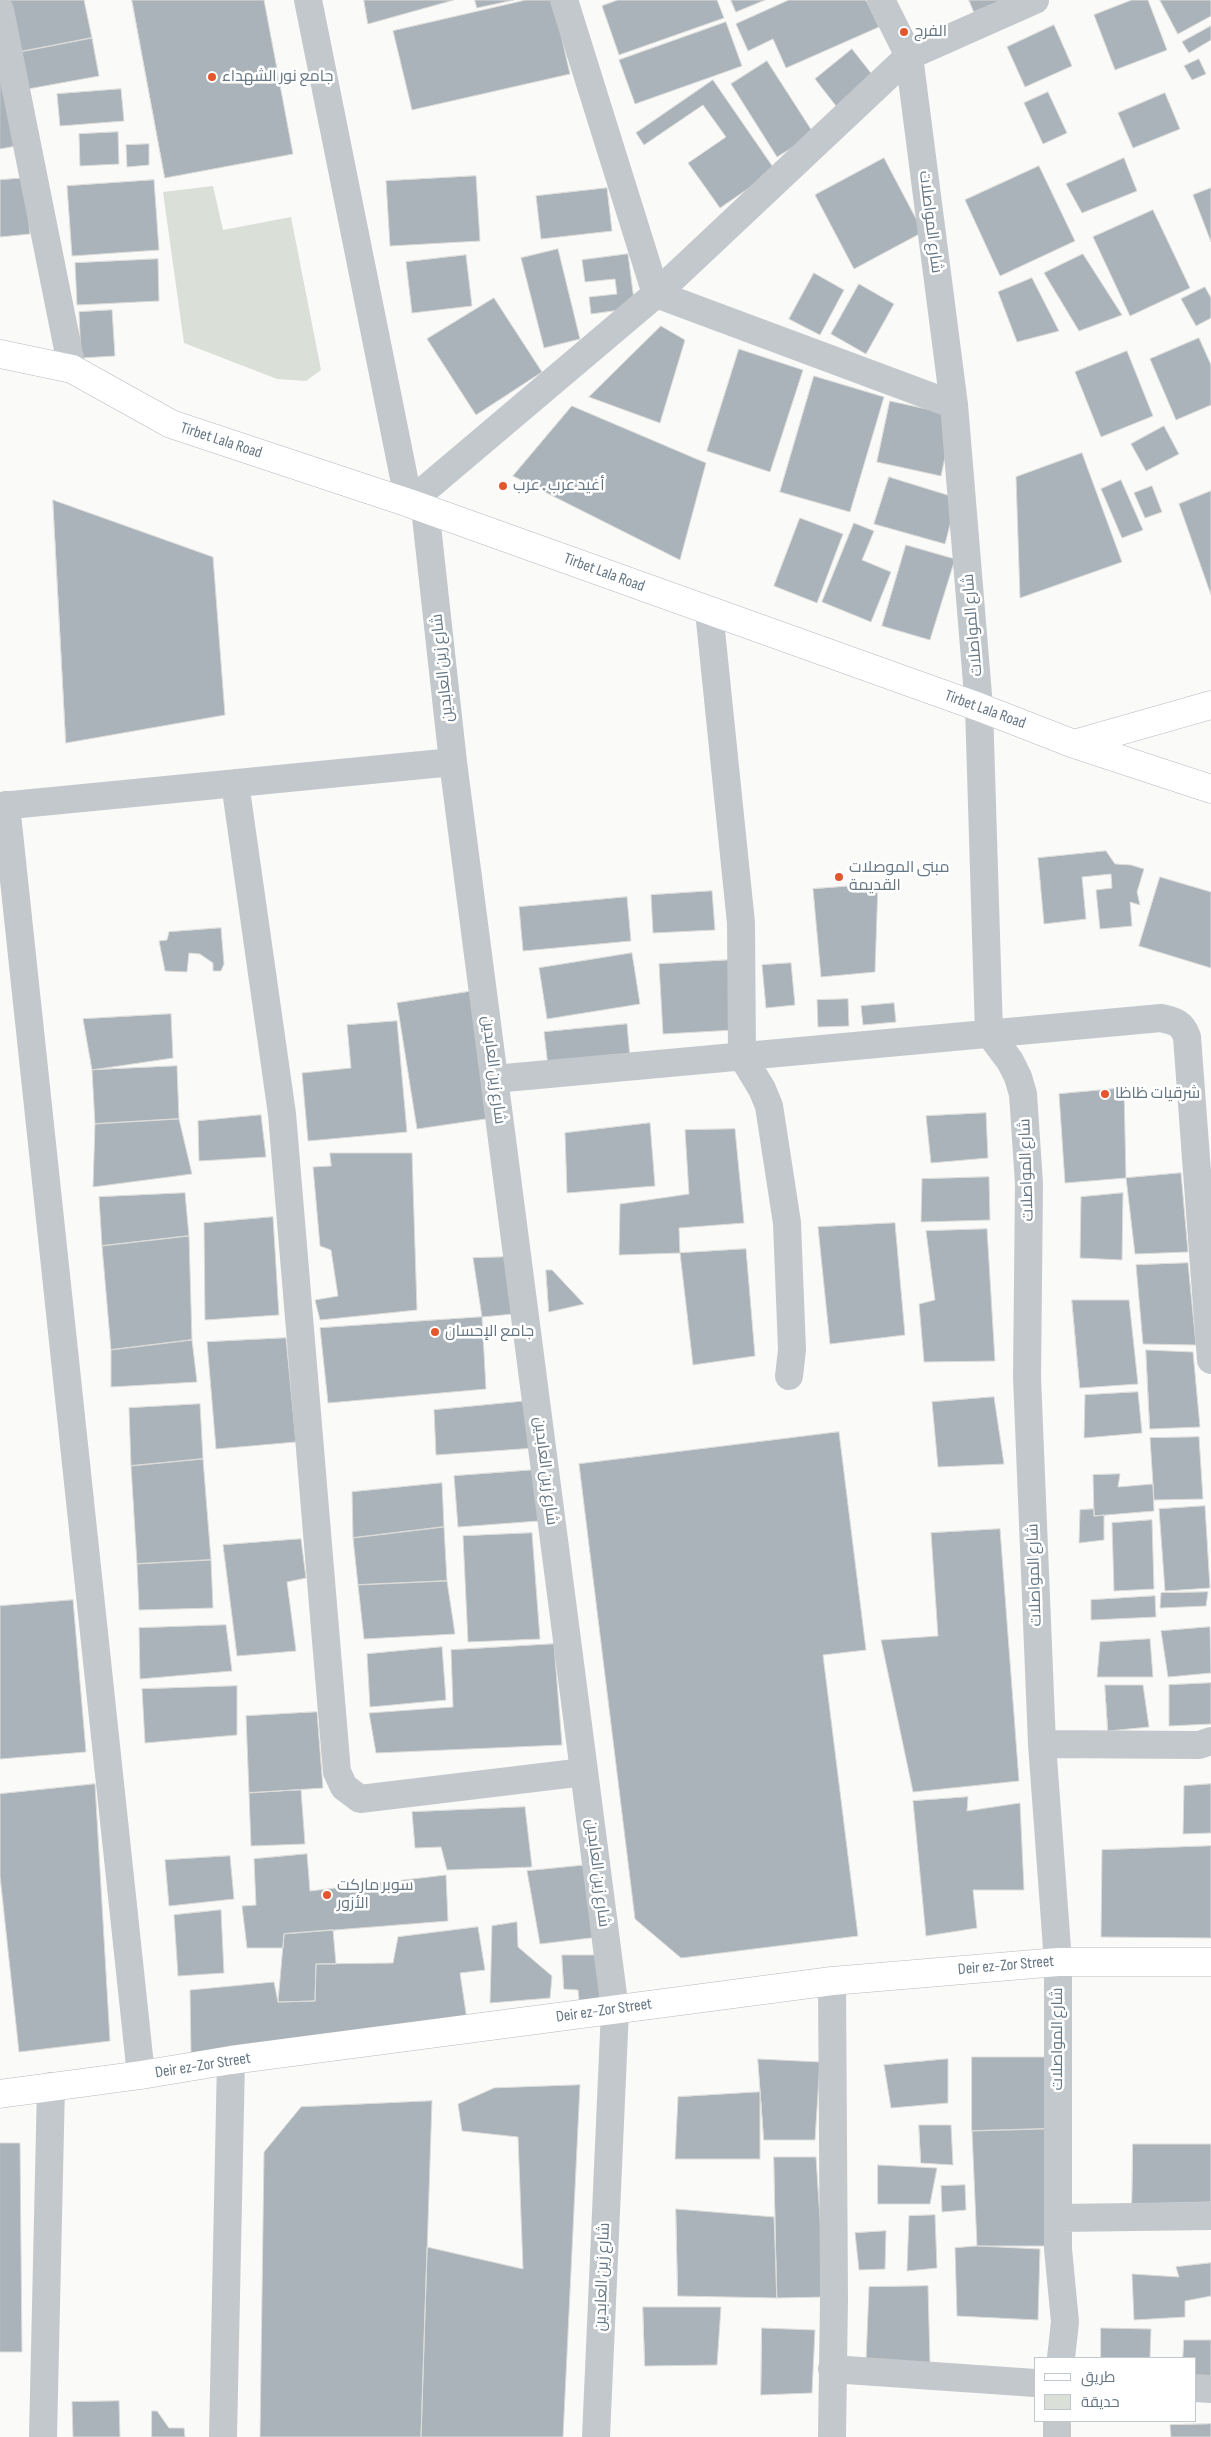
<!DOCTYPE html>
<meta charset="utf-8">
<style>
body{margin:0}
#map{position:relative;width:1211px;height:2437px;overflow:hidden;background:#fafaf8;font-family:"Sofia Sans Condensed",Cairo,sans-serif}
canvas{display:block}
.legend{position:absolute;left:1034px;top:2357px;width:162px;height:65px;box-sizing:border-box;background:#fff;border:1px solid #c1c8cd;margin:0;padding:6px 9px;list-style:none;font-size:15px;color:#657683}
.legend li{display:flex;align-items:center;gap:10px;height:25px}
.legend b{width:25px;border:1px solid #c1c8cd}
</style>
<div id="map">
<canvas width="1211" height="2437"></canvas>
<ul class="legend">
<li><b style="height:6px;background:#fff"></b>طريق</li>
<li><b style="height:14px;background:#dadfd7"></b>حديقة</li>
</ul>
</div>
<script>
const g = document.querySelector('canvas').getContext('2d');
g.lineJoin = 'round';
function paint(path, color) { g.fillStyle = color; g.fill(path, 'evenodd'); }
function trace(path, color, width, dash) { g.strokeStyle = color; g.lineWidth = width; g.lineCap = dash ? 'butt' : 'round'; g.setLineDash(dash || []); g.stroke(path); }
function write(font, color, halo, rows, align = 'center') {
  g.font = font + ' "Sofia Sans Condensed",Cairo,sans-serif'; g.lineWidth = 5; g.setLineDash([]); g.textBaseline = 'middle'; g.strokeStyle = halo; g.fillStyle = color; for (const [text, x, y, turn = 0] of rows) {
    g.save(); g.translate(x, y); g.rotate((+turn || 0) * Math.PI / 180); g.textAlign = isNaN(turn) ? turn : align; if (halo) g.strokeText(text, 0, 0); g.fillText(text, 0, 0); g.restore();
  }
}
const green = new Path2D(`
 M213,186L223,230L291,217L321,370L306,381L277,379L184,343L163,192Z`);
const building = new Path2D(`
 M10,0H84L92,38L20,52Z
 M132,0H264L293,154L165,178Z
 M364,0H454L368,24Z
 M475,0H514L477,8Z
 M526,0H553L570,74L412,110L393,31Z
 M618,0H717L724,18L619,55L602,6Z
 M731,0H765L736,12Z
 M789,0H866L879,27L786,68L773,39L748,51L736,24Z
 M969,0H1002L974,12Z
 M1132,0H1148L1167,50L1115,70L1094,15Z
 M1160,0H1211V16L1178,34Z
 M726,22L742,66L635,104L619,60Z
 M1054,25L1072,66L1025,87L1007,47Z
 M1211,26V40L1189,53L1182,42Z
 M0,28L16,146L0,149Z
 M92,38L99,76L28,89L20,52Z
 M852,49L878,82L840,111L815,79Z
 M1199,59L1206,74L1192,80L1184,66Z
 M767,61L814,134L777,157L731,84Z
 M713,80L775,170L720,208L688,163L726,137L703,105L644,145L636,133Z
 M121,89L124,121L60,126L57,94Z
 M1048,92L1067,133L1043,144L1024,103Z
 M1165,93L1180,129L1133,148L1118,113Z
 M118,132L119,164L80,166L79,134Z
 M149,144V165L127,167L126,145Z
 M884,158L923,232L854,269L815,195Z
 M1124,158L1137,191L1082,213L1066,184Z
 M1039,166L1075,241L1000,276L965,200Z
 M476,176L480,241L390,246L386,181Z
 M25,178L30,234L0,237V180Z
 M154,180L159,250L72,256L67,186Z
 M607,188L612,231L541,239L536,196Z
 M1211,188V242L1193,195Z
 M1153,210L1190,288L1130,316L1093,237Z
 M558,249L580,339L544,348L521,258Z
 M628,254L635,308L591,314L589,297L617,294L615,279L585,282L582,260Z
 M1083,254L1122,315L1079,331L1044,273Z
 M466,255L472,306L412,313L406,262Z
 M158,259L159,301L77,305L75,263Z
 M814,273L844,290L820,335L789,319Z
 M1032,278L1059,331L1017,342L998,292Z
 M859,284L894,304L866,354L831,334Z
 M1205,287L1211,298V318L1196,326L1181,299Z
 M494,298L542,372L476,415L427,339Z
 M112,310L115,356L81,358L79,312Z
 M661,326L685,340L660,423L589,397Z
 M1199,338L1211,365V405L1176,420L1150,359Z
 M739,349L803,370L770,472L707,451Z
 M1127,351L1153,416L1101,437L1075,372Z
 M814,376L884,397L850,512L780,492Z
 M890,401L954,415L941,476L877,462Z
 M572,406L706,463L680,560L513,476Z
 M1164,426L1179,454L1146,471L1131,444Z
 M1082,453L1122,562L1020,598L1016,477Z
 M889,477L957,498L945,544L874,524Z
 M1121,480L1143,530L1122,538L1101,489Z
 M1152,486L1162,512L1145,518L1134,493Z
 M1211,491V595L1179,504Z
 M53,500L213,557L225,715L66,743Z
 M800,518L843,534L817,603L774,586Z
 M854,523L874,531L862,560L891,572L871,622L822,602Z
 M906,545L955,559L930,640L882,626Z
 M1106,851L1115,864L1131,865L1144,869L1137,892L1140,905L1130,902L1132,926L1100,929L1096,890L1112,888L1111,874L1082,877L1086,919L1044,924L1038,858Z
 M1160,877L1211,892V968L1139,946Z
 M878,884L875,972L821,977L813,889Z
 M712,891L715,930L653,933L651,895Z
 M627,897L631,941L523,951L519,907Z
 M221,928L224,964L221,971H213V963L200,954L189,953L187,972L165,971L159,941L167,940L169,932Z
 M632,953L640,1004L547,1019L539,968Z
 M731,960L735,1030L663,1034L659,964Z
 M791,963L795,1005L766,1008L762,965Z
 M473,991L492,1118L417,1129L397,1003Z
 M848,999L849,1026L818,1027L817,1000Z
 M894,1003L896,1022L863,1025L861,1006Z
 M171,1014L173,1058L92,1070L83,1019Z
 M397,1021L407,1132L308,1141L302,1073L351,1068L347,1025Z
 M627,1024L630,1058L548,1066L544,1032Z
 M177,1066L179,1119L95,1124L92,1070Z
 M1124,1088L1126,1178L1065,1183L1059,1094Z
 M986,1113L988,1158L931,1163L926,1116Z
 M261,1115L266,1157L199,1161L198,1121Z
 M179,1119L192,1174L93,1187L95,1124Z
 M650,1123L655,1186L567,1193L565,1133Z
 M735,1129L744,1223L679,1228L680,1253L619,1255L620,1204L689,1194L685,1130Z
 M330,1153H412L417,1310L320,1320L315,1300L338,1296L331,1250L320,1246L313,1167L331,1166Z
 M1181,1173L1188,1252L1135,1254L1126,1178Z
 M989,1177L990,1220L921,1222L922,1179Z
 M185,1193L189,1236L102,1246L99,1197Z
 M1123,1193L1122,1260L1080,1258L1081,1197Z
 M273,1217L279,1315L205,1320L204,1223Z
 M895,1223L905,1335L830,1344L818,1227Z
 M987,1229L995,1361L924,1362L919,1304L935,1300L926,1231Z
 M189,1236L192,1340L111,1350L102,1246Z
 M746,1249L755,1356L693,1365L680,1253Z
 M505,1257L513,1314L482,1317L473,1258Z
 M1188,1263L1196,1345L1143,1344L1136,1265Z
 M546,1270H552L584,1304L549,1312Z
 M1072,1300H1129L1138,1384L1080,1388Z
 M482,1317L486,1389L328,1403L320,1328Z
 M286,1338L296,1442L216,1449L207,1342Z
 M192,1340L197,1382L111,1387V1350Z
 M1146,1350L1193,1352L1200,1427L1150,1429Z
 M1138,1392L1142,1433L1084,1438L1085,1395Z
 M994,1397L1004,1464L938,1467L932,1402Z
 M527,1401L535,1448L436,1455L434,1410Z
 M200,1404L203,1459L131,1466L129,1408Z
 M839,1432L866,1650L823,1655L858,1936L681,1958L635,1919L579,1464Z
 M1199,1437L1203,1499L1154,1500L1150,1438Z
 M203,1459L211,1560L137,1564L131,1466Z
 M534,1470L539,1521L458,1527L454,1476Z
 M1120,1474L1118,1487L1153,1484L1154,1511L1094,1516L1093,1475Z
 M442,1483L444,1527L353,1538L352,1492Z
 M1205,1506L1210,1588L1165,1591L1159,1509Z
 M1094,1509V1516L1104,1515V1540L1079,1543L1080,1510Z
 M1152,1520L1154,1589L1114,1591L1112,1523Z
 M444,1527L447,1581L358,1585L353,1538Z
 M1000,1529L1019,1781L913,1792L881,1640L938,1636L931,1533Z
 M532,1533L540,1639L468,1642L463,1536Z
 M301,1539L306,1578L287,1582L296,1651L237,1656L223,1545Z
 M211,1560L213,1608L139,1610L137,1564Z
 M447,1581L455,1634L364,1639L358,1585Z
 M1208,1592L1206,1606L1160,1608L1161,1593Z
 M1155,1596L1156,1617L1091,1620V1600Z
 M73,1600L86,1752L0,1759V1606Z
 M226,1625L232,1671L140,1679L139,1628Z
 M1210,1627L1211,1673L1168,1677L1161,1631Z
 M1150,1639L1153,1677H1097L1100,1642Z
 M554,1644L562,1745L376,1753L369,1713L453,1707L451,1650Z
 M442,1647L446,1700L370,1707L367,1654Z
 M1211,1683V1724L1169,1726V1685Z
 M1105,1685H1143L1149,1727L1108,1731Z
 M237,1686V1735L145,1743L142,1689Z
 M317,1712L323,1788L249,1793L246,1716Z
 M95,1784L110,2041L19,2052L0,1876V1794Z
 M1211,1784V1833L1183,1834L1184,1786Z
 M301,1790L305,1844L251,1846L249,1793Z
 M968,1797L967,1811L1020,1803L1024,1890H973L977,1928L926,1936L913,1801Z
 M525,1807L532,1867L447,1870L441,1847L415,1848L412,1812Z
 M1211,1846V1938L1101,1937L1102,1850Z
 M307,1854L310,1891L446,1875L448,1921L284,1934L283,1948H247L242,1906L256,1905L254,1859Z
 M230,1856L234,1899L169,1906L165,1860Z
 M587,1865L599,1937L540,1944L527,1871Z
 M221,1910L224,1973L178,1976L174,1915Z
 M517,1922L518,1947L552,1976L550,1998L490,2003L492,1926Z
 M478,1927L485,1970L460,1973L467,2020L191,2053L190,1990L274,1982L278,2002L315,2001L316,1964L393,1963L398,1937Z
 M333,1930L336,1964H316L315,2001L278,2002L284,1934Z
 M562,1955H604L610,2005L580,2009L578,1990L564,1989Z
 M972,2057H1047L1045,2129L972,2131Z
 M758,2059L820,2062L815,2140H764Z
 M948,2059V2103L891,2108L884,2065Z
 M580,2085L563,2437H421L427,2247L523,2269L518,2137L462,2131L458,2104L494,2088Z
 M760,2092V2159H675L678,2097Z
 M432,2101L421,2437H260L264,2152L301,2107Z
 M919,2125H951L953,2165L921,2163Z
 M1045,2129L1050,2246H977L972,2131Z
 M0,2143H20L22,2352H0Z
 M1133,2144H1211V2202L1132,2204Z
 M774,2157H816L825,2297L777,2298Z
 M878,2165L937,2168L930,2204H878Z
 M965,2185L966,2210L942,2212L941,2186Z
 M676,2209L774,2217L777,2298L678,2296Z
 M935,2215L937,2268L907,2271L909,2216Z
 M886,2231L885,2269L859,2270L855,2233Z
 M977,2246L1040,2249L1038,2320L957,2316L955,2248Z
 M1211,2263V2296L1185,2301V2317L1134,2320L1132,2274L1179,2277L1176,2267Z
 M928,2286L930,2363L866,2361L869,2287Z
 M643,2307H721L717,2365L645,2366Z
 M762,2328L815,2330L812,2393L761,2395Z
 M1101,2328L1151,2329L1150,2358H1101Z
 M1184,2340H1211V2379L1195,2377V2358H1183Z
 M119,2401L120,2437H73L72,2402Z
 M152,2411H157L169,2428H184L185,2437H152Z
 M1211,2424V2437H1171L1170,2425Z`);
const minor = new Path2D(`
 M308,0L409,503L656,294L909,56L1035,0
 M564,0L656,294L954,405
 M881,0L909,56L954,405L979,707L989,1033L1010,1061L1018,1077L1023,1094L1029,1184L1027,1377L1042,1744L1058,1962V2249L1065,2322L1061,2358
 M0,10L72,369
 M425,508L453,762L615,2010L596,2437
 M709,611L741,923L742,1056L762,1089L769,1106L787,1223L792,1350L789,1376
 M235,783L282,1114L337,1772L344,1787L360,1799L584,1772
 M6,805L141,2075
 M0,806L453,762
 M494,1079L1161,1018C1174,1021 1182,1022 1187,1037L1211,1360
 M1042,1744L1199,1745L1211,1741
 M1058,2218L1211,2216
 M832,2369L1035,2383
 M1195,2388L1211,2389
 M43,2437L51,2086
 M223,2437L231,2060
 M832,2437L834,2298L832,1981
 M1057,2437V2421`);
const major = new Path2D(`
 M0,354L72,369L171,424L409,503L979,707L1074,744L1211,789
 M1074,744L1211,705
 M0,2094L141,2075L231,2060L832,1981L1058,1962H1211`);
const markers = [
 [904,32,5,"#e4572e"],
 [212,77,5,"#e4572e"],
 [503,486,5,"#e4572e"],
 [839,877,5,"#e4572e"],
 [1105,1094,5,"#e4572e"],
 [435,1332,5,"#e4572e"],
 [327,1895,5,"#e4572e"]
];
const poiNames = [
 ["الفرج",914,32],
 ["جامع نور الشهداء",222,77],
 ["أغيد عرب . عرب",513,486],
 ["مبنى الموصلات",849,868],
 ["القديمة",849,886],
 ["شرقيات ظاظا",1115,1094],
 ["جامع الإحسان",445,1332],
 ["سوبر ماركت",337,1886],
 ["الأزور",337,1904]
];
const streetNames = [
 ["شارع المواصلات",930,222,83],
 ["Tirbet Lala Road",221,441,18],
 ["Tirbet Lala Road",604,573,20],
 ["شارع المواصلات",973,625,-95],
 ["شارع زين العابدين",443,668,-96],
 ["Tirbet Lala Road",985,710,20],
 ["شارع زين العابدين",493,1070,83],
 ["شارع المواصلات",1027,1170,-92],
 ["شارع زين العابدين",545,1471,83],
 ["شارع المواصلات",1035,1575,-92],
 ["شارع زين العابدين",597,1873,83],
 ["Deir ez-Zor Street",1006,1966,-5],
 ["Deir ez-Zor Street",604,2011,-8],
 ["شارع المواصلات",1058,2039,-90],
 ["Deir ez-Zor Street",203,2066,-9],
 ["شارع زين العابدين",603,2277,-88]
];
paint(green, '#dadfd7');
paint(building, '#aab3b9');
trace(building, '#dcdcda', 1);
trace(major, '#b5babe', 29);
trace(minor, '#c3c8cc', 28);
trace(major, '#fff', 28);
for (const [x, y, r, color] of markers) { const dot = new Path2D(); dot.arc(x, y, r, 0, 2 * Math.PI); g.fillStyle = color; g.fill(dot); trace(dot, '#fff', 2); }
write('16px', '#657683', '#fff', poiNames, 'left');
write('16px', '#657683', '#fff', streetNames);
</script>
